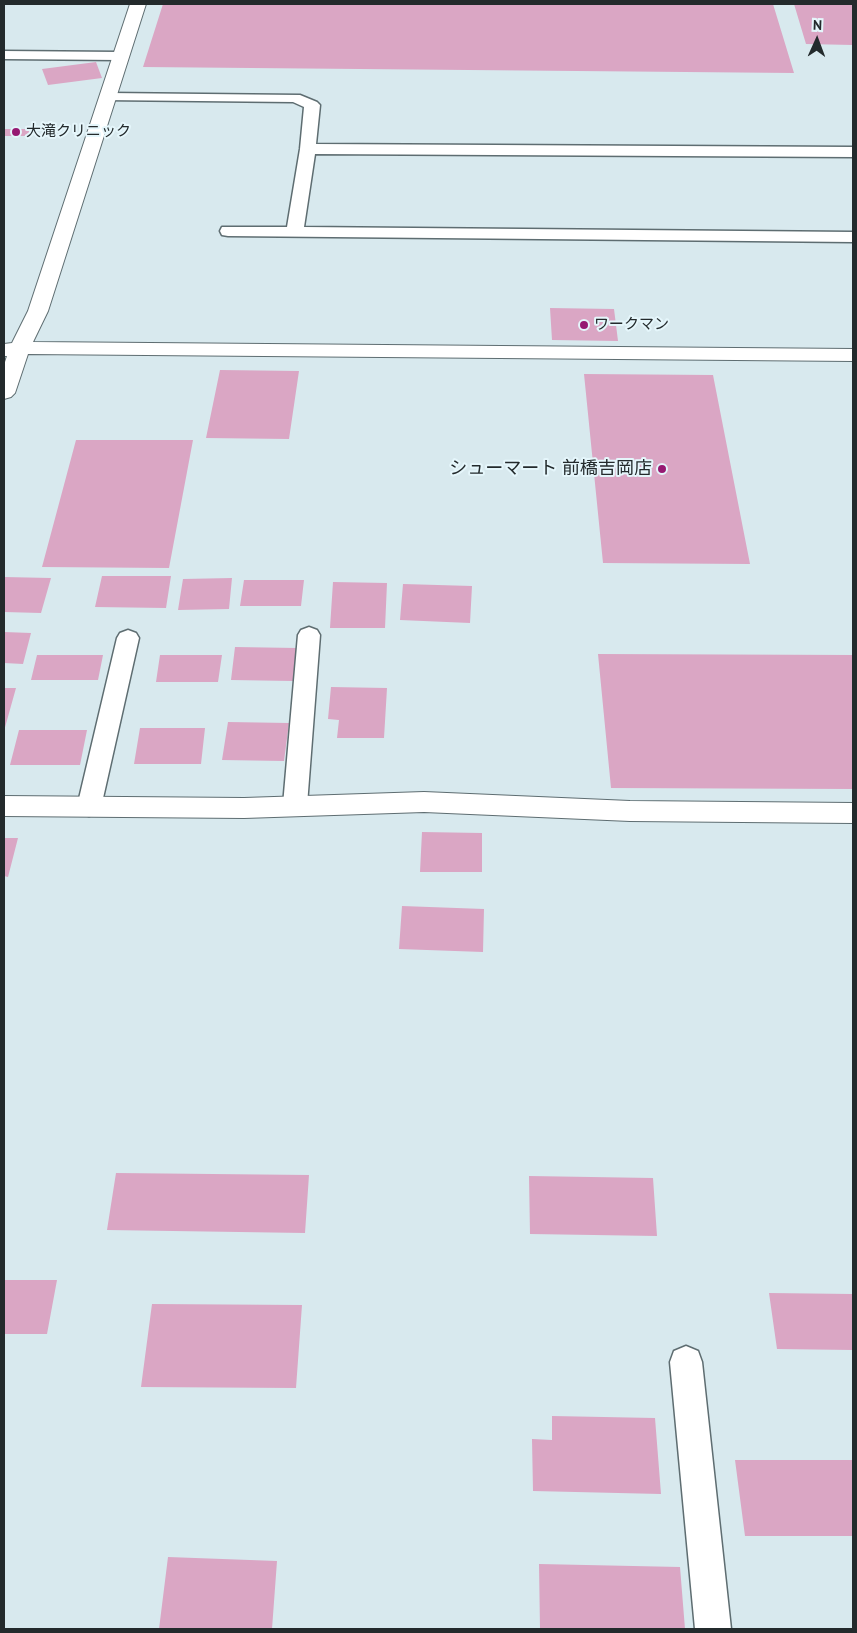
<!DOCTYPE html>
<meta charset="utf-8">
<style>
body{margin:0}
#map{position:relative;width:857px;height:1633px;overflow:hidden;background:#d8e9ee;font-family:"PT Sans",sans-serif}
canvas{display:block}
.frame{position:absolute;inset:0;border:5px solid #232a2c;pointer-events:none}
.north{position:absolute;left:792px;top:15px;width:50px;height:50px;-webkit-text-stroke:4px #e5f6fb;paint-order:stroke;rotate:2deg;font-size:14px;font-weight:700;line-height:20px;text-align:center;color:#232a2c}
.north::after{content:'';display:block;margin:auto;width:18px;height:22px;background:#232a2c;clip-path:polygon(50% 0,100% 100%,50% 72%,0 100%)}
</style>
<div id="map">
<canvas width="857" height="1633"></canvas>
<div class="frame"></div>
<div class="north">N</div>
</div>
<script>
const g = document.querySelector('canvas').getContext('2d');
g.lineJoin = 'round';
function paint(path, color) { g.fillStyle = color; g.fill(path, 'evenodd'); }
function trace(path, color, width, dash) { g.strokeStyle = color; g.lineWidth = width; g.lineCap = dash ? 'butt' : 'round'; g.setLineDash(dash || []); g.stroke(path); }
function write(font, color, halo, rows, align = 'center') {
  g.font = font + ' "PT Sans","Noto Sans JP",sans-serif'; g.lineWidth = 4; g.setLineDash([]); g.textBaseline = 'middle'; g.strokeStyle = halo; g.fillStyle = color; for (const [text, x, y, turn = 0] of rows) {
    g.save(); g.translate(x, y); g.rotate((+turn || 0) * Math.PI / 180); g.textAlign = isNaN(turn) ? turn : align; if (halo) g.strokeText(text, 0, 0); g.fillText(text, 0, 0); g.restore();
  }
}
const building = new Path2D(`
 M163,4H773L794,73L143,67Z
 M794,4H853V45L806,44Z
 M96,62L102,78L48,85L42,69Z
 M4,129H30L28,136H4Z
 M550,308L614,309L618,341L552,340Z
 M220,370L299,371L289,439L206,438Z
 M584,374L713,375L750,564L603,563Z
 M76,440H193L169,568L42,567Z
 M102,576H171L166,608L95,607Z
 M4,577L51,578L41,613L4,612Z
 M232,578L229,609L178,610L183,579Z
 M244,580H304L301,606H240Z
 M333,582L387,583L385,628H330Z
 M403,584L472,586L470,623L400,620Z
 M4,632L31,633L23,664L4,663Z
 M235,647L297,648L293,681L231,680Z
 M598,654L853,655V789L611,788Z
 M37,655H103L98,680H31Z
 M160,655H222L218,682H156Z
 M331,687L387,688L384,738H337L339,720L328,719Z
 M4,688H16L4,731Z
 M228,722L289,723L284,761L222,760Z
 M140,728H205L201,764H134Z
 M19,730H87L80,765H10Z
 M422,832L482,833V872H420Z
 M4,838H18L8,877L4,876Z
 M402,906L484,909L483,952L399,949Z
 M116,1173L309,1175L305,1233L107,1230Z
 M529,1176L653,1178L657,1236L530,1234Z
 M4,1280H57L47,1334H4Z
 M769,1293L852,1294L853,1350L777,1349Z
 M152,1304L302,1305L296,1388L141,1387Z
 M552,1416L655,1418L661,1494L533,1491L532,1439L552,1440Z
 M735,1460H853V1536H745Z
 M168,1557L277,1561L272,1629H159Z
 M539,1564L680,1567L685,1629H540Z`);
const lane = new Path2D(`
 M4,51L119,52L126,56L119,60L4,59Z
 M108,93L300,95L317,102L320,105L316,144L853,147V157L315,154L304,227L853,232V242L228,236L222,235L220,231L222,227H287L300,149L304,107L293,102L103,100L101,97Z
 M309,627L317,630L320,635L307,805L304,811L295,814L286,811L283,805L298,635L301,630Z
 M128,630L136,633L139,638L101,807L98,813L89,816L80,813L77,807L117,638L120,633Z
 M686,1346L698,1351L702,1362L731,1629H695L670,1362L674,1351Z`);
const street = new Path2D(`
 M130,4H146L48,311L33,342L853,349V361L28,354L15,393L11,397L4,399V365L7,356H4V344L12,343L28,311Z
 M424,792L630,801L853,803V823L630,821L424,812L244,818L4,816V796L244,798Z`);
const markers = [
 [16,132,5,"#961972"],
 [584,325,5,"#961972"],
 [662,469,5,"#961972"]
];
const farPoinames = [
 ["大滝クリニック",26,132],
 ["ワークマン",594,325]
];
const poiNames = [
 ["シューマート 前橋吉岡店",652,469]
];
paint(building, '#daa6c4');
trace(lane, '#5e6d71', 3);
trace(street, '#5e6d71', 2);
paint(lane, '#fff');
paint(street, '#fff');
for (const [x, y, r, color] of markers) { const dot = new Path2D(); dot.arc(x, y, r, 0, 2 * Math.PI); g.fillStyle = color; g.fill(dot); trace(dot, '#e5f6fb', 2); }
write('15px', '#232a2c', '#e5f6fb', farPoinames, 'left');
write('18px', '#232a2c', '#e5f6fb', poiNames, 'right');
</script>
